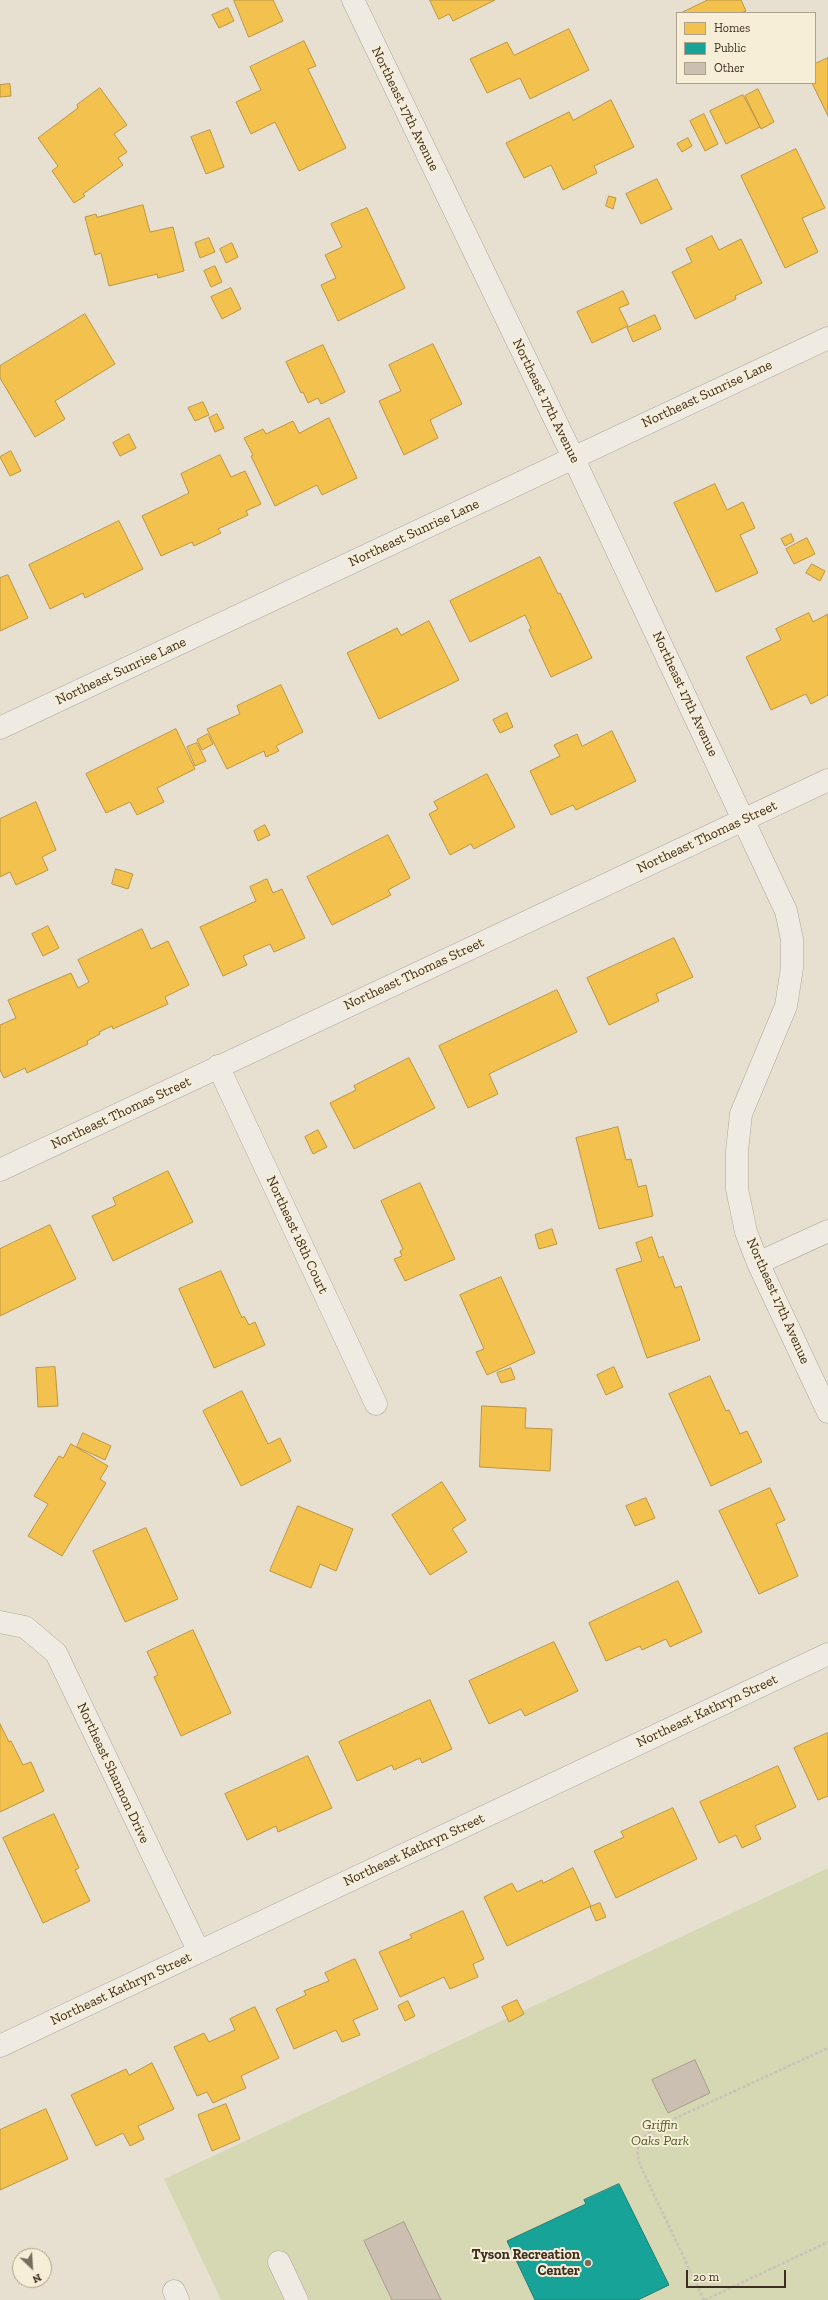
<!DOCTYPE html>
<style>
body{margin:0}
#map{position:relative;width:828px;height:2300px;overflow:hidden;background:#e7e0d1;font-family:"Zilla Slab",serif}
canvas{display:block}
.legend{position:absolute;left:676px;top:12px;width:140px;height:72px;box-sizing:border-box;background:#f7eed8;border:1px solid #ada18e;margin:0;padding:5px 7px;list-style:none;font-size:12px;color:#3d2e20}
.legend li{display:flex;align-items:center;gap:8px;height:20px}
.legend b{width:20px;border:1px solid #ada18e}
.north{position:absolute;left:12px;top:2248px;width:40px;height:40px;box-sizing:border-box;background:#f7eed8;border:1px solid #ada18e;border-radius:50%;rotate:155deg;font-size:11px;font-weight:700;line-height:16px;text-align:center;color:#3d2e20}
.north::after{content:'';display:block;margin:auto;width:14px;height:18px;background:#786c5e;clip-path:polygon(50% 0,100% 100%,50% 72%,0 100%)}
.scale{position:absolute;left:686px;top:2270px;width:100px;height:18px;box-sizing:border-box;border:2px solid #3d2e20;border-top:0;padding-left:5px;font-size:12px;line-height:14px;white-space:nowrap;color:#3d2e20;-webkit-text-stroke:3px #f7eed8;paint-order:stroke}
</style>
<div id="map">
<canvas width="828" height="2300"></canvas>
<ul class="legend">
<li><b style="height:11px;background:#f2c14e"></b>Homes</li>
<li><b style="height:11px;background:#17a398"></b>Public</li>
<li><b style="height:11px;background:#cbbfb2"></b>Other</li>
</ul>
<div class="north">N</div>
<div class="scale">20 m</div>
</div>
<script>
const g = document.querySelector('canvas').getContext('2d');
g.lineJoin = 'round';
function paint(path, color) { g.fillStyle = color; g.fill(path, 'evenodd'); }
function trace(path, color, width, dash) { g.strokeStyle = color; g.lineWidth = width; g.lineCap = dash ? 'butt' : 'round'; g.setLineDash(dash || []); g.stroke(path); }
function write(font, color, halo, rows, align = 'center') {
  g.font = font + ' "Zilla Slab",serif'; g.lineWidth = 4; g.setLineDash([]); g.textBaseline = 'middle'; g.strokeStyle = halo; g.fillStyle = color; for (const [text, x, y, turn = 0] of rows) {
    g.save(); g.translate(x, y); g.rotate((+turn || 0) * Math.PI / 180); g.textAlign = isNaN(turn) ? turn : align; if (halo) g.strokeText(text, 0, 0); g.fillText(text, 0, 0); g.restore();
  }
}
const green = new Path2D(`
 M828,1868V2300H221L164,2179Z`);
const homes = new Path2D(`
 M234,0H273L283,21L249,37Z
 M430,0H495L453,21L449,14L439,19Z
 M708,0H741L746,11L741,13H681Z
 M228,8L234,21L219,28L212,15Z
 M569,29L589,70L530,99L520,78L487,93L470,59L507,42L514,55Z
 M304,41L316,66L308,69L346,148L299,171L275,122L251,134L236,102L261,90L250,67Z
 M828,58V116L812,83H815V64Z
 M10,84L11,96L0,97V85Z
 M100,88L127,125L114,134L127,152L118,158L123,165L83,194L85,196L74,203L52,171L58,166L38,138L78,108L77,105Z
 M758,89L774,122L761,129L745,96Z
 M743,95L760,127L726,144L710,111Z
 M611,100L634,147L594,166L597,173L563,190L551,165L524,178L506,143L569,112L573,120Z
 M704,114L718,144L705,151L690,121Z
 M210,130L224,167L206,174L191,137Z
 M688,138L692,146L682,152L677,144Z
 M796,149L825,208L802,218L818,252L785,268L741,176Z
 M657,179L672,209L641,224L626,194Z
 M609,196L616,198L613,209L606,206Z
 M143,205L150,232L173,227L184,271L158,278L157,274L109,286L101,253L95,255L85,217L96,214L97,217Z
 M367,208L405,288L338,321L321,285L336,278L325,255L342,247L331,224Z
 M712,236L719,250L741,239L762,283L735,296L736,299L695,319L672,272L692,262L686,249Z
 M209,238L215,252L200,258L195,243Z
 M232,243L238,257L226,263L220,249Z
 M215,266L222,282L211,287L204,271Z
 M231,288L241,309L222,319L211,297Z
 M623,291L629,304L619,308L628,326L592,343L577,312Z
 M85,314L115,364L55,401L65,419L35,437L0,378V366Z
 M655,315L661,329L633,342L627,328Z
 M433,344L462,404L430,420L438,438L404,455L379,401L401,391L389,365Z
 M323,345L345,392L321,404L318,398L308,403L303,392L301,393L286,362Z
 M203,402L209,415L195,421L188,408Z
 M217,414L224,428L215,432L209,418Z
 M329,418L357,478L322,495L317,485L275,506L251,456L253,455L244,438L263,429L266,434L293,421L299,433Z
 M129,434L136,448L120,456L113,443Z
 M11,451L21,471L10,476L0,457Z
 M220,455L231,477L245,471L261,504L246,511L248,515L218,529L221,533L194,546L192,542L161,556L142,516L189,493L181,474Z
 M715,484L727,510L743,502L755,528L740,535L758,573L716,592L674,503Z
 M119,521L143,569L85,598L83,593L50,609L29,565Z
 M791,534L794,541L785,546L781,539Z
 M807,538L815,554L794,564L786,549Z
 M540,557L558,594L560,593L592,658L551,677L529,630L531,628L525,615L470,642L450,601Z
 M812,564L825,571L820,581L806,573Z
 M8,575L28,618L0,631V578Z
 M809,613L813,622L828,614V695L811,704L806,694L771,710L746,657L781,640L776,629Z
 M429,621L459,680L379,719L347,653L397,628L401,635Z
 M281,685L303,732L276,746L279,751L266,757L264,751L227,769L207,729L240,714L237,706Z
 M507,713L513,727L500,733L493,720Z
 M176,729L195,769L157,788L164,802L137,815L130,802L106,813L86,774Z
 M612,731L636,781L576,810L573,805L551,815L530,771L560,756L554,745L577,734L582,746Z
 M208,734L213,744L202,750L197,740Z
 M197,743L206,761L195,766L187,747Z
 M487,774L515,827L474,849L471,844L450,855L429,814L438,809L434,802Z
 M36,802L56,850L42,857L48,870L16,885L10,872L0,877V819Z
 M265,825L270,835L258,841L254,831Z
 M388,835L410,878L388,890L391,895L332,925L307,877Z
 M116,869L133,874L128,889L112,884Z
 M267,879L273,893L282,889L305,938L274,952L270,944L243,956L247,965L223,976L200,927L256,901L250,887Z
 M48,926L59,948L43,956L32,934Z
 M142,929L151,949L168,941L189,985L165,997L168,1004L113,1029L112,1026L99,1032L100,1034L87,1041L88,1044L27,1073L25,1068L4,1078L0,1070V1025L16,1018L8,1000L71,973L78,988L89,982L78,960Z
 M674,938L693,977L656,994L659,1001L609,1025L587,978Z
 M557,990L577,1032L489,1074L498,1094L468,1108L439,1046Z
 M409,1058L435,1108L354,1149L330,1103L356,1090L354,1086Z
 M618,1127L626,1160L631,1159L638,1187L646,1185L653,1216L599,1229L576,1138Z
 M318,1130L327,1147L313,1154L305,1137Z
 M168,1171L193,1222L113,1261L92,1216L116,1205L113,1198Z
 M420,1183L455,1259L405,1281L394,1259L402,1256L400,1251L403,1249L381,1201Z
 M50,1225L76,1279L0,1316V1249Z
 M552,1229L557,1244L539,1249L535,1235Z
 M652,1237L659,1258L663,1256L675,1288L681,1286L700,1340L647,1358L616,1269L642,1261L636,1243Z
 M221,1271L242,1318L244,1316L249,1325L255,1322L265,1345L214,1368L179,1289Z
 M501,1277L535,1353L487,1375L476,1352L484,1349L460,1295Z
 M55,1367L58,1406L38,1407L36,1368Z
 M614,1367L623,1387L606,1395L597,1375Z
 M511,1368L515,1379L501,1383L497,1373Z
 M710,1376L726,1411L729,1410L740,1434L747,1431L762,1462L711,1486L669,1394Z
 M242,1391L268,1444L280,1438L291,1461L241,1486L203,1411Z
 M482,1406L526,1408L525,1428L552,1429L550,1471L480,1467Z
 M83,1433L111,1446L105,1460L77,1447Z
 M71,1444L108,1466L100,1479L106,1483L62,1556L28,1536L48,1504L34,1496L59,1456L63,1458Z
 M442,1482L466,1520L452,1529L467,1552L430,1575L392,1515Z
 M770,1488L785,1520L776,1524L798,1576L759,1594L719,1511Z
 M646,1498L655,1518L635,1526L626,1506Z
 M298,1506L353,1529L336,1571L320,1564L311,1588L270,1571Z
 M146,1528L178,1599L125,1622L93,1551Z
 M678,1581L702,1632L670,1647L666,1639L642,1650L640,1646L606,1661L589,1623Z
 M193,1630L231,1713L181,1736L154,1677L158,1675L147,1652Z
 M554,1642L578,1691L525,1716L521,1709L489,1724L469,1681Z
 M430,1700L452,1749L422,1763L420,1758L394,1770L392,1765L357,1781L339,1742Z
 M0,1724L9,1742L11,1741L23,1765L31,1762L44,1791L0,1812Z
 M828,1733V1796L818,1800L794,1748Z
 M308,1756L332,1808L278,1832L276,1826L247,1840L225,1794Z
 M778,1766L796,1807L755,1826L761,1839L742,1848L736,1835L719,1843L700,1802Z
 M673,1808L697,1859L616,1898L594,1851L624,1837L621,1832Z
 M54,1814L79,1868L75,1870L90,1901L43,1923L3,1838Z
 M573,1868L591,1906L507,1946L484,1897L512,1883L517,1892L542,1880L543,1883Z
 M600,1903L606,1917L596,1921L590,1907Z
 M463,1911L484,1959L473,1964L478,1977L450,1989L444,1977L400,1997L379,1952L412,1938L410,1935Z
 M355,1959L378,2009L353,2020L360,2035L342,2042L336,2030L294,2049L276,2009L306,1995L304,1991L329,1981L325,1973Z
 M517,2000L524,2014L509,2022L502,2007Z
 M408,2001L415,2016L405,2021L398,2006Z
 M255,2007L279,2058L241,2076L246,2088L213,2103L207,2092L197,2096L174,2047L204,2033L209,2042L235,2030L230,2019Z
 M152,2063L174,2109L138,2126L144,2139L130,2146L123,2133L96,2146L71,2095L126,2069L129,2075Z
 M226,2104L240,2139L212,2151L198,2115Z
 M46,2109L68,2159L0,2190V2130Z`);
const public = new Path2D(`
 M619,2184L669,2285L638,2300H535L507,2241L586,2204L584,2200Z`);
const building = new Path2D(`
 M695,2060L710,2093L668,2113L652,2080Z
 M404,2222L441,2300H392L364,2241Z`);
const path = new Path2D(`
 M704,2300L640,2165C632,2139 645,2136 665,2123L828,2048
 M705,2300L828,2242`);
const minor = new Path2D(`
 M353,0L573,457L786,911L792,939V968L786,1006L741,1114L737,1151V1189L746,1232L758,1263L828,1412
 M0,728L828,338
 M218,1066L376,1404
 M0,1170L828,780
 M758,1263L828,1231
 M0,1622L25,1627L56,1653L199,1952
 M0,2046L828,1654
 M279,2262L297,2300
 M174,2291L178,2300`);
const markers = [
 [588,2263,4,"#786c5e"]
];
const streetNames = [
 ["Northeast 17th Avenue",405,109,64],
 ["Northeast Sunrise Lane",707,394,-25],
 ["Northeast 17th Avenue",546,401,64],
 ["Northeast Sunrise Lane",414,533,-25],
 ["Northeast Sunrise Lane",121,671,-25],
 ["Northeast 17th Avenue",685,694,65],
 ["Northeast Thomas Street",707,837,-25],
 ["Northeast Thomas Street",414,974,-25],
 ["Northeast Thomas Street",121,1113,-25],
 ["Northeast 18th Court",297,1235,65],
 ["Northeast 17th Avenue",778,1301,66],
 ["Northeast Kathryn Street",707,1711,-25],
 ["Northeast Shannon Drive",113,1773,65],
 ["Northeast Kathryn Street",414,1850,-25],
 ["Northeast Kathryn Street",121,1989,-25]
];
const parkNames = [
 ["Griffin",660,2125],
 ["Oaks Park",660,2141]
];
const poiNames = [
 ["Tyson Recreation",580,2255],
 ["Center",580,2271]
];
paint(green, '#d6d7b3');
paint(homes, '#f2c14e');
trace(homes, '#bc9540', 1);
paint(public, '#17a398');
trace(public, '#228074', 1);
paint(building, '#cbbfb2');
trace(building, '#a89c90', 1);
trace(minor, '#ada599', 23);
trace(path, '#c8c2b9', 2.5, [3, 2]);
trace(minor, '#efebe3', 22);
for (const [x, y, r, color] of markers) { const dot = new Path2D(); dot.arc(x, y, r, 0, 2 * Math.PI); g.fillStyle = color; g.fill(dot); trace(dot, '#f7eed8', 1.5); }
write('14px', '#3d2e20', '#f7eed8', streetNames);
write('italic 14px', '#4d5a26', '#f7eed8', parkNames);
write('bold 14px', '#3d2e20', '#f7eed8', poiNames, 'right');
</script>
